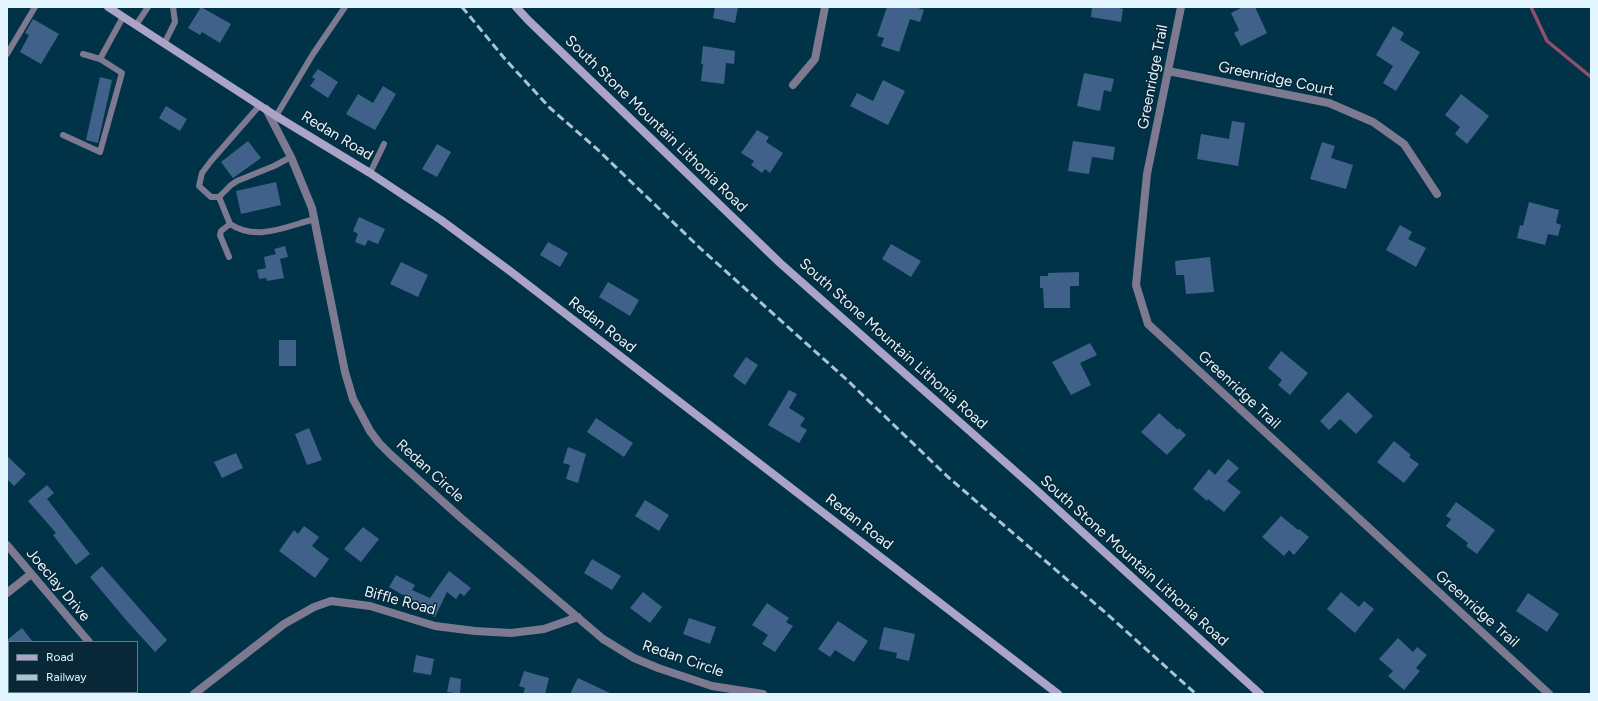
<!DOCTYPE html>
<style>
body{margin:0}
#map{position:relative;width:1598px;height:701px;overflow:hidden;background:#013348;font-family:Figtree,sans-serif}
canvas{display:block}
.frame{position:absolute;inset:0;border:8px solid #e2f4fe;pointer-events:none}
.legend{position:absolute;left:8px;top:641px;width:130px;height:52px;box-sizing:border-box;background:#082837;border:1px solid #5f7a87;margin:0;padding:5px 7px;list-style:none;font-size:12px;color:#e2f4fe}
.legend li{display:flex;align-items:center;gap:8px;height:20px}
.legend b{width:20px;border:1px solid #5f7a87}
</style>
<div id="map">
<canvas width="1598" height="701"></canvas>
<div class="frame"></div>
<ul class="legend">
<li><b style="height:5px;background:#aba4c8"></b>Road</li>
<li><b style="height:5px;background:#aac4d1"></b>Railway</li>
</ul>
</div>
<script>
const g = document.querySelector('canvas').getContext('2d');
g.lineJoin = 'round';
function trace(path, color, width, dash) { g.strokeStyle = color; g.lineWidth = width; g.lineCap = dash ? 'butt' : 'round'; g.setLineDash(dash || []); g.stroke(path); }
function paint(path, color) { g.fillStyle = color; g.fill(path, 'evenodd'); }
function write(font, color, halo, rows, align = 'center') {
  g.font = font + ' Figtree,sans-serif'; g.lineWidth = 3; g.setLineDash([]); g.textBaseline = 'middle'; g.strokeStyle = halo; g.fillStyle = color; for (const [text, x, y, turn = 0] of rows) {
    g.save(); g.translate(x, y); g.rotate((+turn || 0) * Math.PI / 180); g.textAlign = isNaN(turn) ? turn : align; if (halo) g.strokeText(text, 0, 0); g.fillText(text, 0, 0); g.restore();
  }
}
const stream = new Path2D(`
 M1531,7L1547,41L1591,77`);
const building = new Path2D(`
 M201,7L231,24L220,43L202,32L200,35L188,28Z
 M715,7H738L735,23L713,18Z
 M887,7H915L924,10L920,22L910,19L899,52L881,46L884,38L877,36Z
 M1092,7H1117L1123,9L1121,22L1091,17Z
 M1243,7H1255L1267,33L1241,46L1234,33L1239,30L1231,13Z
 M33,19L59,34L41,64L20,52L29,35L25,33Z
 M1393,26L1404,33L1400,40L1420,52L1396,91L1383,83L1393,66L1376,55Z
 M703,46L735,51L734,64L726,63L724,84L701,81L703,64H701Z
 M318,69L338,82L328,98L310,86L315,79L312,77Z
 M1084,73L1114,79L1111,92L1104,90L1100,111L1077,106Z
 M100,77L112,80L98,143L86,140Z
 M883,80L905,91L888,125L850,106L857,93L873,101Z
 M383,86L396,94L375,130L346,114L358,94L373,103Z
 M1461,94L1489,116L1467,144L1455,134L1460,127L1445,115Z
 M166,106L187,119L180,131L159,118Z
 M1232,121L1245,123L1238,166L1197,159L1201,134L1229,139Z
 M757,130L769,137L766,142L783,153L770,173L765,169L762,173L751,165L754,161L741,153Z
 M248,141L261,158L233,178L221,162Z
 M1073,141L1115,147L1113,160L1092,157L1089,174L1068,171Z
 M1322,142L1335,146L1331,158L1353,165L1346,189L1310,179Z
 M437,144L451,152L437,177L422,169Z
 M276,182L281,205L241,214L236,191Z
 M1529,202L1559,210L1556,223L1561,225L1558,236L1548,234L1545,245L1517,238L1520,225L1523,226Z
 M359,217L385,229L378,244L368,240L365,246L355,242L358,234L353,231Z
 M1400,225L1412,232L1408,239L1426,248L1416,267L1386,250Z
 M548,242L568,253L560,267L540,255Z
 M891,244L921,261L911,277L882,259Z
 M285,246L288,257L280,259L284,278L267,281L266,278L259,279L257,270L266,268L264,257L276,254L274,249Z
 M1210,257L1214,292L1186,294L1184,275H1176L1175,261Z
 M401,262L428,275L418,297L390,284Z
 M1079,272V286H1070V308H1044L1043,288H1040V276H1048V273Z
 M608,282L639,300L630,316L599,297Z
 M279,340H296V366H279Z
 M1090,343L1097,355L1080,363L1091,385L1071,395L1052,362Z
 M1281,351L1308,373L1290,395L1278,385L1282,380L1268,368Z
 M746,357L758,365L745,385L733,376Z
 M789,390L797,394L789,408L805,418L800,426L807,430L799,443L768,425Z
 M1348,392L1373,416L1356,434L1340,419L1329,430L1320,421Z
 M1159,413L1178,430L1179,428L1186,435L1167,455L1141,432Z
 M596,418L633,443L624,457L587,432Z
 M309,428L322,460L307,465L295,434Z
 M1394,441L1411,455L1409,457L1419,464L1404,483L1377,462Z
 M568,447L586,454L578,483L566,479L570,465L563,463Z
 M236,453L243,468L222,478L214,462Z
 M7,456L26,474L14,486L7,479Z
 M1228,459L1239,468L1227,481L1241,492L1224,512L1208,499L1207,501L1193,489L1209,469L1215,475Z
 M47,485L54,493L47,499L90,554L76,565L53,535L56,533L28,501Z
 M645,500L669,515L659,531L635,516Z
 M1456,502L1495,530L1477,554L1466,546L1468,543L1446,526L1451,519L1446,516Z
 M1281,516L1298,530L1299,529L1309,537L1294,555L1289,550L1284,556L1262,537Z
 M304,526L319,537L312,546L329,559L315,578L279,551L294,530L298,534Z
 M363,527L379,539L361,562L344,549Z
 M592,559L621,576L612,590L584,573Z
 M102,566L167,640L155,652L126,620L90,577Z
 M449,571L471,588L464,596L460,593L456,599L447,592L435,617L419,611L422,606L389,587L396,575L415,585L412,590L430,598Z
 M643,592L662,607L650,623L630,608Z
 M1341,592L1359,607L1364,601L1374,609L1355,633L1327,609Z
 M1528,593L1559,614L1547,632L1516,611Z
 M767,603L789,618L786,622L793,626L775,652L762,644L768,635L752,625Z
 M689,618L716,627L710,644L683,634Z
 M838,621L868,641L854,662L835,650L830,657L818,649Z
 M884,627L915,634L909,661L896,658L897,653L879,649Z
 M22,628L33,642H7V640Z
 M1398,638L1413,652L1417,647L1427,655L1416,668L1420,671L1404,690L1388,676L1393,671L1379,659Z
 M416,655L434,659L431,675L413,672Z
 M524,671L549,678L545,694H523L525,688L519,686Z
 M450,677L461,679L460,694L447,692Z
 M578,678L612,694H570Z`);
const service = new Path2D(`
 M136,25L148,7
 M164,44L175,22L173,7
 M7,54L35,7
 M100,59L123,17
 M260,105L211,161L202,173L199,186L211,197H219L231,185L237,181L274,166L291,157
 M276,116L313,54L345,7
 M63,135L100,152L122,73L100,59L83,54
 M370,173L384,144
 M219,197L230,224L221,231L220,235L229,257
 M230,224C257,242 287,226 315,219`);
const minor = new Path2D(`
 M1181,7L1147,174L1136,285L1148,324L1549,694
 M1168,71L1329,103L1373,122L1404,144L1437,194
 M793,85L815,59L825,7
 M266,109L291,157L312,208L345,372L353,399L370,431L379,443L391,455L461,518L603,639L634,658L658,668L712,686L763,694
 M7,545L89,642
 M7,593L31,574
 M132,692L133,694
 M194,694L284,624L314,607L331,601L370,606L435,626L475,631L511,633L544,629L578,617`);
const secondary = new Path2D(`
 M108,7L276,116L370,173L441,220L510,271L1058,694
 M516,7L528,20L780,263L1033,487L1260,694`);
const rail = new Path2D(`
 M462,7L505,59L550,108L597,149L701,249L846,379L948,477L1107,614L1196,694`);
const streetNames = [
 ["Greenridge Trail",1153,77,-79],
 ["Greenridge Court",1276,79,12],
 ["South Stone Mountain Lithonia Road",656,124,44],
 ["Redan Road",337,136,31],
 ["Redan Road",602,325,38],
 ["South Stone Mountain Lithonia Road",893,344,42],
 ["Greenridge Trail",1239,390,43],
 ["Redan Circle",430,471,42],
 ["Redan Road",859,522,38],
 ["South Stone Mountain Lithonia Road",1134,561,42],
 ["Joeclay Drive",58,585,50],
 ["Biffle Road",400,601,15],
 ["Greenridge Trail",1477,609,42],
 ["Redan Circle",683,659,19]
];
trace(stream, '#8f4e6a', 3.5);
paint(building, '#3f618a');
trace(service, '#7d7990', 6);
trace(minor, '#7d7990', 8);
trace(secondary, '#aba4c8', 8);
trace(rail, '#aac4d1', 3, [8, 4]);
write('15px', '#e2f4fe', '#082837', streetNames);
</script>
